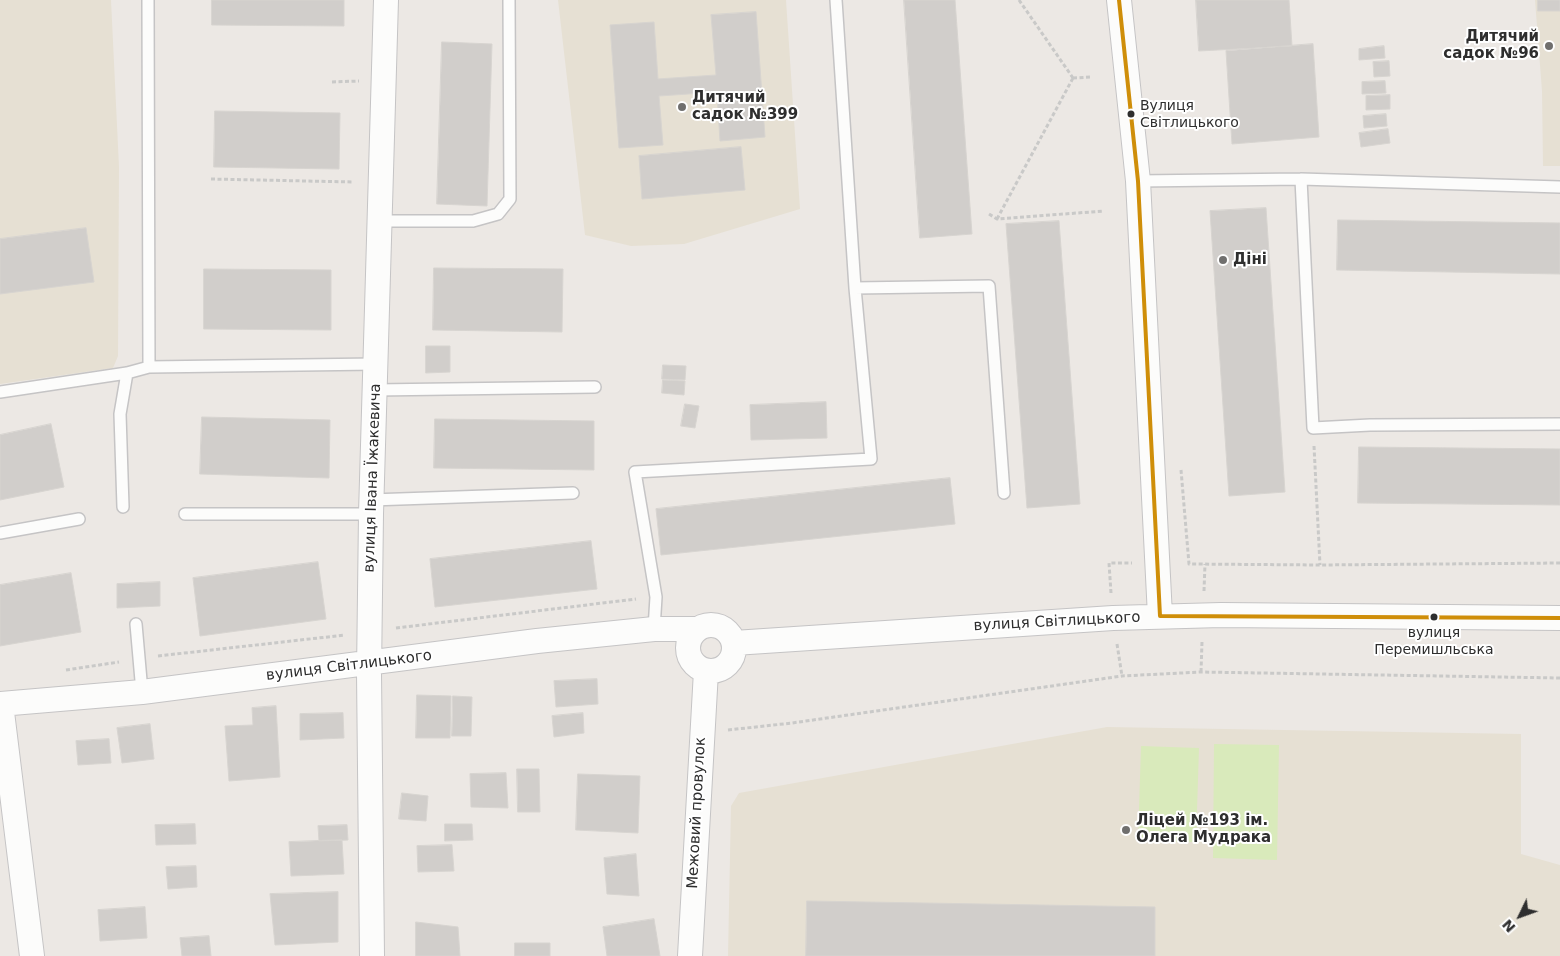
<!DOCTYPE html>
<meta charset="utf-8">
<style>
body{margin:0}
#map{position:relative;width:1560px;height:956px;overflow:hidden;background:#ece8e4;font-family:"DejaVu Sans",sans-serif}
canvas{display:block}
.north{position:absolute;left:1495px;top:891px;width:50px;height:50px;-webkit-text-stroke:4px #fff;paint-order:stroke;rotate:228deg;font-size:14px;font-weight:700;line-height:20px;text-align:center;color:#2e2e2e}
.north::after{content:'';display:block;margin:auto;width:18px;height:22px;background:#2e2e2e;clip-path:polygon(50% 0,100% 100%,50% 72%,0 100%)}
</style>
<div id="map">
<canvas width="1560" height="956"></canvas>
<div class="north">N</div>
</div>
<script>
const g = document.querySelector('canvas').getContext('2d');
g.lineJoin = 'round';
function paint(path, color) { g.fillStyle = color; g.fill(path, 'evenodd'); }
function trace(path, color, width, dash) { g.strokeStyle = color; g.lineWidth = width; g.lineCap = dash ? 'butt' : 'round'; g.setLineDash(dash || []); g.stroke(path); }
function write(font, color, halo, rows, align = 'center') {
  g.font = font + ' "DejaVu Sans",sans-serif'; g.lineWidth = 4; g.setLineDash([]); g.textBaseline = 'middle'; g.strokeStyle = halo; g.fillStyle = color; for (const [text, x, y, turn = 0] of rows) {
    g.save(); g.translate(x, y); g.rotate((+turn || 0) * Math.PI / 180); g.textAlign = isNaN(turn) ? turn : align; if (halo) g.strokeText(text, 0, 0); g.fillText(text, 0, 0); g.restore();
  }
}
const education = new Path2D(`
 M0,0H111L119,167L118,356L113,368L0,384Z
 M558,0H786L800,209L684,244L631,246L585,235Z
 M1535,0H1560V166H1543L1542,91Z
 M1107,727L1521,734V854L1560,865V956H728L731,806L739,793Z`);
const pitch = new Path2D(`
 M1214,744L1279,745L1277,860L1213,858Z
 M1141,746L1199,748L1196,842L1138,841Z`);
const building = new Path2D(`
 M212,0H344V26L212,25Z
 M904,0H955L972,234L920,238Z
 M1196,0H1289L1292,46L1199,51Z
 M1538,0H1560V11H1538Z
 M756,12L765,137L720,141L717,92L659,96L663,145L619,148L610,25L654,22L658,79L716,75L711,15Z
 M442,42L492,44L487,206L437,204Z
 M1313,44L1319,137L1232,144L1226,51Z
 M1384,46L1385,58L1359,60V49Z
 M1389,61L1390,76L1374,77L1373,62Z
 M1385,81L1386,93L1362,94V82Z
 M1390,95V109L1366,110V96Z
 M215,111L340,113L339,169L214,167Z
 M1386,114L1387,126L1364,128L1363,116Z
 M1388,129L1390,143L1361,147L1359,133Z
 M741,147L745,190L642,199L639,156Z
 M1266,208L1285,492L1229,496L1210,211Z
 M1338,220L1560,223V274L1337,270Z
 M1059,221L1080,504L1027,508L1006,224Z
 M86,228L94,282L0,294V239Z
 M434,268L563,269L562,332L433,330Z
 M204,269L331,270V330L204,329Z
 M426,346H450V372L426,373Z
 M663,365L686,366L685,380L662,379Z
 M663,380L685,381L684,395L662,393Z
 M826,402L827,438L751,440L750,405Z
 M685,404L699,406L695,428L681,426Z
 M202,417L330,420L329,478L200,474Z
 M435,419L594,421V470L434,468Z
 M51,424L64,487L0,500V435Z
 M1359,447L1560,449V505L1358,503Z
 M950,478L955,524L661,555L656,509Z
 M591,541L597,589L435,607L430,559Z
 M318,562L326,619L200,636L193,578Z
 M71,573L81,632L0,646V585Z
 M160,582V606L117,608V584Z
 M597,679L598,704L556,707L554,681Z
 M417,695L451,696L450,738H416Z
 M453,696L472,697L471,736H452Z
 M276,706L280,777L229,781L225,726L253,725L252,708Z
 M343,713L344,738L300,740V714Z
 M583,713L584,733L554,737L552,716Z
 M150,724L154,759L122,763L117,728Z
 M109,739L111,763L78,765L76,741Z
 M517,769H539L540,812H518Z
 M506,773L508,808L471,807L470,774Z
 M578,774L640,776L638,833L576,830Z
 M402,793L428,796L426,821L399,819Z
 M195,824L196,844L156,845L155,825Z
 M445,824H472L473,840L445,841Z
 M347,825L348,840L319,841L318,826Z
 M342,840L344,874L291,876L289,842Z
 M452,845L454,871L418,872L417,846Z
 M636,854L639,896L607,894L604,858Z
 M196,866L197,887L168,889L166,867Z
 M338,892V942L275,945L270,894Z
 M807,901L1155,907V956H806Z
 M145,907L147,938L100,941L98,910Z
 M654,919L660,956H607L603,927Z
 M416,922L458,927L460,956H416Z
 M209,936L211,956H182L180,938Z
 M515,943H550V956H515Z`);
const path = new Path2D(`
 M1019,0L1073,78
 M1073,78L1092,77
 M332,82L359,81
 M211,179L354,182
 M989,214L997,219L1104,211
 M997,219L1073,78
 M1314,446L1320,565
 M1181,470L1189,564L1320,565L1560,563
 M1204,591L1205,564
 M1111,593L1109,563H1132
 M396,628L636,599
 M1117,644L1122,676
 M158,656L345,635
 M66,670L119,662
 M1201,672L1202,642
 M728,730L792,723L1122,676L1201,672L1560,678`);
const service = new Path2D(`
 M148,0L149,367
 M1301,179L1313,428L1370,425L1560,424
 M1138,181L1301,179L1560,187
 M380,221H473L498,214L510,199L509,0
 M855,288L989,286L1004,493
 M375,390L595,387
 M0,392L127,373L149,367L376,364
 M371,500L573,493
 M123,507L120,414L127,373
 M185,514H371
 M0,533L79,519
 M136,624L142,692
 M654,629L656,597L635,472L871,459L855,288L836,0`);
const minor = new Path2D(`
 M1119,0L1138,181L1160,616
 M688 648a23 23 0 1 1 46 0a23 23 0 1 1-46 0Z
 M734,643L1113,618L1221,615L1560,618
 M0,704L142,692L537,641L654,629H698
 M1,704L32,956
 M372,956L369,673L371,514L386,0
 M690,956L706,671`);
const bus1 = new Path2D(`
 M1119,0L1138,181L1160,616L1560,618`);
const markers = [
 [1549,46,5,"#706f6e"],
 [682,107,5,"#706f6e"],
 [1131,114,4.5,"#2e2e2e"],
 [1223,260,5,"#706f6e"],
 [1434,617,4.5,"#2e2e2e"],
 [1126,830,5,"#706f6e"]
];
const busNames = [
 ["Вулиця",1140,106],
 ["Світлицького",1140,123],
 ["вулиця",1434,633,"center"],
 ["Перемишльська",1434,650,"center"]
];
const poiNames = [
 ["Дитячий",1539,37,"right"],
 ["садок №96",1539,54,"right"],
 ["Дитячий",692,98],
 ["садок №399",692,115],
 ["Діні",1233,260],
 ["Ліцей №193 ім.",1136,821],
 ["Олега Мудрака",1136,838]
];
const streetNames = [
 ["вулиця Івана Їжакевича",373,478,-88],
 ["вулиця Світлицького",1057,622,-3],
 ["вулиця Світлицького",349,666,-7],
 ["Межовий провулок",697,813,-87]
];
paint(education, '#e6e0d3');
paint(pitch, '#d9eabb');
paint(building, '#d1cecb');
trace(building, '#d7d4d0', 1);
trace(service, '#c5c4c5', 14);
trace(minor, '#c5c4c5', 26);
trace(path, '#c9c9c8', 3, [4, 2.5]);
trace(service, '#fcfcfb', 11);
trace(minor, '#fcfcfb', 24);
trace(bus1, '#cf8e09', 4);
for (const [x, y, r, color] of markers) { const dot = new Path2D(); dot.arc(x, y, r, 0, 2 * Math.PI); g.fillStyle = color; g.fill(dot); trace(dot, '#fff', 2); }
write('14px', '#2e2e2e', '#fff', busNames, 'left');
write('bold 15px', '#2e2e2e', '#fff', poiNames, 'left');
write('15px', '#2e2e2e', '#fff', streetNames);
</script>
